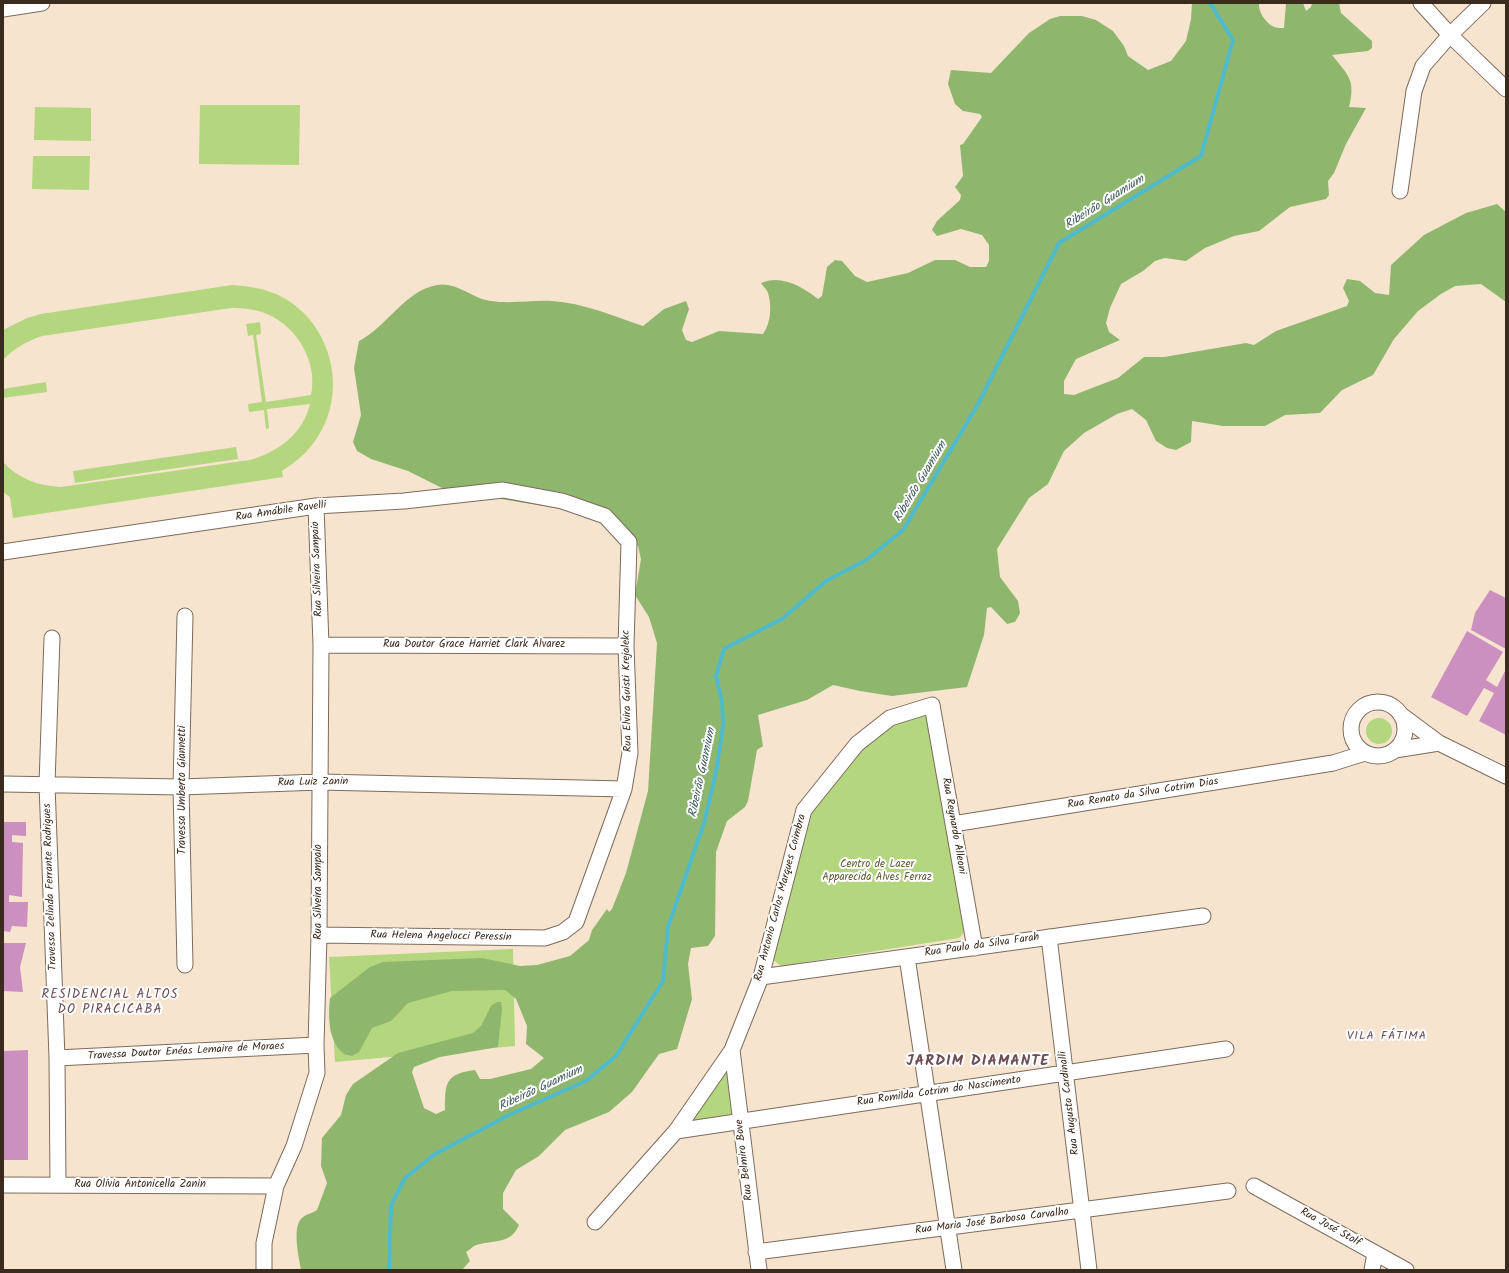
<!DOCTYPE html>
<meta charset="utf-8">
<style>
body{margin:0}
#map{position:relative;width:1509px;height:1273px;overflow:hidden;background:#f7e4cf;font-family:Kalam,sans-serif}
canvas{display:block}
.frame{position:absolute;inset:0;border:4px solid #3b2a1e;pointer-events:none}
</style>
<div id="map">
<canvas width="1509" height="1273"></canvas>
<div class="frame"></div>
</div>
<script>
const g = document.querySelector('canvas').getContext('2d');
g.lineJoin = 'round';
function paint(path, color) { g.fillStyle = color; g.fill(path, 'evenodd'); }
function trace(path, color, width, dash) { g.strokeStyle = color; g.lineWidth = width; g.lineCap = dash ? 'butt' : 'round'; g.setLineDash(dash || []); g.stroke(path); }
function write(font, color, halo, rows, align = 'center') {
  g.font = font + ' Kalam,sans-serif'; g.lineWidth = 4; g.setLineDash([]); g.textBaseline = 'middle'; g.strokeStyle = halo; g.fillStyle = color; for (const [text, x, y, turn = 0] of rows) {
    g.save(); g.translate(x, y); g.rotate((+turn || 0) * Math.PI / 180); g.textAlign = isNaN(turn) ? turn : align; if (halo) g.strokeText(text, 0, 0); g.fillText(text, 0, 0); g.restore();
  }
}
const green = new Path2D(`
 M200,105H300L299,165L199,164Z
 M35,107L91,108V141L34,140Z
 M33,156H90L89,190L32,189Z
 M232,285C247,286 262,288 276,294C330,318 350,389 317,438C308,452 296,462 282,471L283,477L13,518L10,497L3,492V462C19,479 38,486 61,487L250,460C278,452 303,434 310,404L267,409L269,428L266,429L264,410L249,412L248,404L262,402L253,335L248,336L246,324L260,322L261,334L256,335L266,402L311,395C318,363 298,327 267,314C255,309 244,308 231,308L42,336C27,341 14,348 3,360V330L27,318L41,314Z
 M46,382L47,392L3,398V389Z
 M236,447L238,459L75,483L73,471Z
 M922,713L929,715L965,928L963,934L959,938L781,966L772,959L813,810L859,752L891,725Z
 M1366 731a13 13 0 1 1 26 0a13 13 0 1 1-26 0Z
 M513,949L515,1046L335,1062L329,957Z
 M726,1067L734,1114L690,1121Z`);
const forest = new Path2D(`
 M1192,3H1259C1258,12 1265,22 1274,27C1277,28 1281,28 1284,28L1286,3H1303L1306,11L1311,7L1312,3H1339L1341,13L1372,41V48L1368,51L1332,55C1348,75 1356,80 1349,107L1366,108L1346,144L1334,173L1328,181L1329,195L1326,199L1290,207L1259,231L1234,236L1205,248L1186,261L1165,258L1155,261L1143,271L1121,284L1110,308L1106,323L1109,332L1120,340L1076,359L1064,381V394L1074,395L1118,378L1144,357H1164L1246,343L1254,345L1276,331L1347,306L1349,301L1343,288L1347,279L1360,281L1375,293L1389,295L1391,265L1424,235L1466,213L1497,204L1506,212V302L1481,284L1455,286L1441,294L1418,311L1394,339L1373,375L1342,390L1320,413L1285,415L1265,426H1223L1192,421L1191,442L1176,450L1167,448L1156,441L1146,420L1132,409L1117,414L1084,433L1064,451L1048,484L1029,498L997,549L1000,577L1018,601L1020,613L1015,622L1007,624L991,607L987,608L984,635L967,687L892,696L860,691L833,685L807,700L758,715L763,746L757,750L748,801L745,807L727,821L716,852L715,936L708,946L691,948L688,964L692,999L677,1049L659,1054L632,1092L609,1112L565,1130L539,1156L516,1170L503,1193V1209L519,1225C510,1246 491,1239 474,1246C471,1248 468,1251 466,1252L470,1261L462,1270H301C299,1257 291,1226 303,1217C307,1214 313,1213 317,1210L327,1183L321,1166L322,1138L341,1115L346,1095L353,1084L398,1053L473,1033L481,1026L491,1006L497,1002H501L502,1009L498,1047L440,1057L414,1067L412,1072L424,1108L436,1114L445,1110C445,1083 445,1074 475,1070L480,1079H490L531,1069L544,1058L526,1044L527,1026L516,999L505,990L452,991L408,1003L391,1021L372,1028L359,1052L352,1056C350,1055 345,1055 343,1053C328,1041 328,1015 330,998L370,967L383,962L482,958L520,966L537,965L570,956L589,940L592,930L607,909L609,912L612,909L626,873L648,791L657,643L649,617L635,595L641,559L638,546L629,539L593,519L568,510L446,490L408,471L371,459L357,451L353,442L361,415L354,368L359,341C388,326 404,291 437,285C456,281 473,299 491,301C511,304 532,300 552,301C583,303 614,316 643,326L664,309L686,301L689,309L682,330L686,340L692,342L719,331L763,334C771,323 772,306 768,293C767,290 763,286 761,283C781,274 803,287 818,299L822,296L827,267L835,260L842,261L855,276L867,282L908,273L935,260H955L970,267H986L989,261V245L982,235L961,229L937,236L932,230L937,221L960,200L961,195L955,187L963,176L960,145L963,144L982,117L980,114L963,111L955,104L948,84L951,70L991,73L1029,33L1050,19L1060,16H1082L1096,20L1113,31L1124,46L1128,56L1148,70L1171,61L1186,41L1191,19Z`);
const stream = new Path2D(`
 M389,1270L391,1205L405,1178L435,1154L511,1114L586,1081L616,1056L663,981L668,927L704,823L716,772L723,726L722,702L716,676L724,649L782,619L826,581L866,560L903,530L977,406L1059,243L1201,156L1233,40L1210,3`);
const building = new Path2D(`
 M1490,590L1506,598V649L1471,630L1475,613Z
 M1467,631L1503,652L1486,680L1497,687L1506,669V735L1479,721L1494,693L1484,688L1467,716L1431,697Z
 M3,822H26V836L12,835V842L23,843L22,897L9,895V902H28L27,927L12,926L10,932L3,931Z
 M3,943H26L20,967L23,992L3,991Z
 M28,1050V1160H3V1051Z`);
const street = new Path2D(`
 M1421,3L1450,35L1506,89
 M3,9L42,3
 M1400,191L1414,91L1423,66L1450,35L1483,3
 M3,552L316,506L404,501L503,490L562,501L605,516L629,542L626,646L630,753L624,789L576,922L563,932L545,938L319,935
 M52,638L47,784L57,1058L58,1185
 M321,645L626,646
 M1351 729a27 27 0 1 1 54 0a27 27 0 1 1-54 0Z
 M1400,714L1439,743L1506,776
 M1395,750L1439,743
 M3,784L181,787L320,782L624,789
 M953,824L1333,763L1365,753
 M1049,937L1089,1270
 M907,957L954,1270
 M185,965L181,787L185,616
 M761,977L1203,916
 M732,1050L759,1270
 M57,1058L316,1045
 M676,1131L1226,1049
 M3,1185L276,1186
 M1254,1186L1406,1270
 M595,1222L676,1131L732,1050L761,977L804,810L857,744L890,718L932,705L975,948
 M756,1252L1228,1191
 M264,1270V1243L276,1186L294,1146L317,1073L316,1045L319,935L321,645L316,506
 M1372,1270L1375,1253`);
const streetNames = [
 ["Rua Amábile Ravelli",281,512,-8],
 ["Rua Silveira Sampaio",318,569,-92],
 ["Rua Doutor Grace Harriet Clark Alvarez",474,645],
 ["Rua Elvira Guisti Krejalekc",628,691,-91],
 ["Rua Luiz Zanin",313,783,-1],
 ["Travessa Umberto Giannetti",183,790,-90],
 ["Rua Renato da Silva Cotrim Dias",1143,794,-9],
 ["Rua Reynardo Alleoni",953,826,80],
 ["Travessa Zelinda Ferrante Rodrigues",51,887,-92],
 ["Rua Silveira Sampaio",319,892,-90],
 ["Rua Antonio Carlos Marques Coimbra",781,898,-75],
 ["Rua Helena Angelocci Peressin",441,937,1],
 ["Rua Paulo da Silva Farah",982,946,-8],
 ["Travessa Doutor Enéas Lemaire de Moraes",186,1052,-3],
 ["Rua Romilda Cotrim do Nascimento",939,1092,-8],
 ["Rua Augusto Cardinalli",1070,1103,-97],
 ["Rua Belmiro Bove",745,1160,-97],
 ["Rua Olívia Antonicella Zanin",140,1185],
 ["Rua Maria José Barbosa Carvalho",992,1222,-7],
 ["Rua José Stolf",1330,1228,29]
];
const parkNames = [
 ["Centro de Lazer",877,865],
 ["Apparecida Alves Ferraz",877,878]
];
const waterNames = [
 ["Ribeirão Guamium",1105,203,-32],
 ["Ribeirão Guamium",921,482,-59],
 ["Ribeirão Guamium",703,773,-78],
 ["Ribeirão Guamium",541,1089,-25]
];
const neighbourhoodNames = [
 ["VILA FÁTIMA",1387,1037]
];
const quarterNames = [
 ["RESIDENCIAL ALTOS",110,996],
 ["DO PIRACICABA",110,1011]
];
const districtNames = [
 ["JARDIM DIAMANTE",978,1062]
];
paint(green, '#b3d67e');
paint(forest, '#8eb76d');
trace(stream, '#4fbacb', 4);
paint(building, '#cb90bf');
trace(street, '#7d6b5c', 17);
trace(street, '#fff', 15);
write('11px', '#3b2a1e', '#fff', streetNames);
write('11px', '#5f5e3b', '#fff', parkNames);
write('italic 12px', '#425c5b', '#fff', waterNames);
g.letterSpacing = '1px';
write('12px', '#6d4e56', '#fff', neighbourhoodNames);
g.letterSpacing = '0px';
g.letterSpacing = '1px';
write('13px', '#6d4e56', '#fff', quarterNames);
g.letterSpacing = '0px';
g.letterSpacing = '1px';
write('bold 15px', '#6d4e56', '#fff', districtNames);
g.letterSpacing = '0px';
</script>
